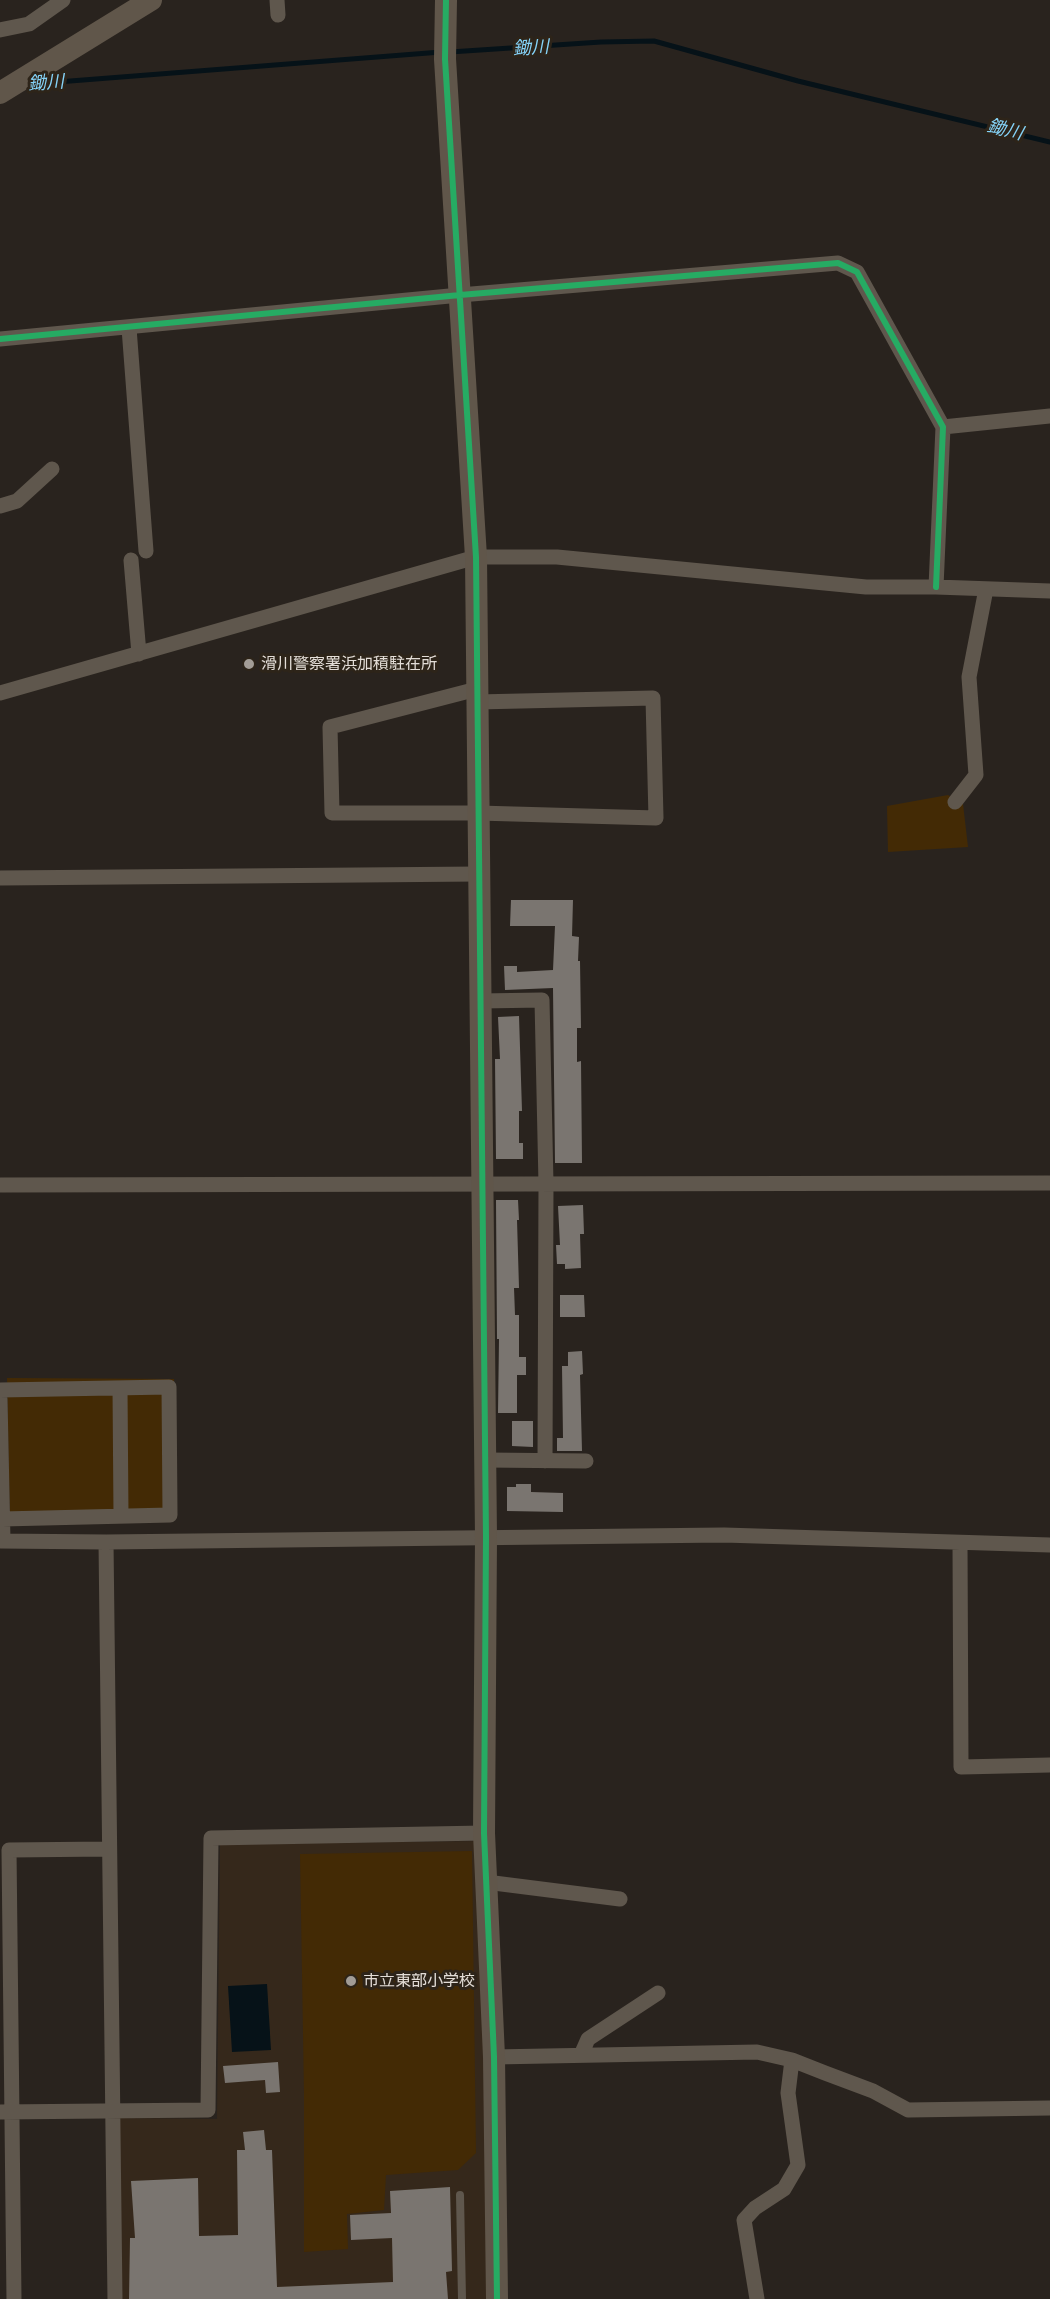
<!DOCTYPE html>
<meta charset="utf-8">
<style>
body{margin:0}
canvas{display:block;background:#29231e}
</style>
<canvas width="1050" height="2299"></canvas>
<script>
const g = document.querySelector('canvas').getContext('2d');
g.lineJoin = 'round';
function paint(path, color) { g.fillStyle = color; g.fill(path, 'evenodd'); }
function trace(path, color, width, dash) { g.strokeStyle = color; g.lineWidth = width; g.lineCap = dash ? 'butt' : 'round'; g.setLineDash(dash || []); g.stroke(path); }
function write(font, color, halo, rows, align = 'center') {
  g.font = font + ' "Crimson Pro","Noto Sans JP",serif'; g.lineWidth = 6; g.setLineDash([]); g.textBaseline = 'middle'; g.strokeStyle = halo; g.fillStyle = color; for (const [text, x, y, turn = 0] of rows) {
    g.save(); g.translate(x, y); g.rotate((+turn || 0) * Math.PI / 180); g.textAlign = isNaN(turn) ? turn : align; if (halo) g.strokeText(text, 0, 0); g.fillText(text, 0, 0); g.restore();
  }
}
const built = new Path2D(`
 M482,1841L487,2299H120L117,2118L217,2119L220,1844Z`);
const green = new Path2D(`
 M948,795L963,804L968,847L888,852L887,806Z
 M7,1378L174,1379L175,1519L10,1523Z
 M472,1851L476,2153L458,2170L386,2175L384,2210L347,2214L348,2249L304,2252V2093L300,1854Z`);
const water = new Path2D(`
 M267,1984L271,2050L232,2052L228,1986Z`);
const stream = new Path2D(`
 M450,52L601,42L654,41L798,81L1050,142
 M32,84L441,52`);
const building = new Path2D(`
 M511,900H573L572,936L579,937L578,961H580L581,1028H577V1062L581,1061L582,1163H555L553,988L505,990L504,966H517V972L553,970L555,926H510Z
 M519,1016L522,1111H519V1143H523V1159H496L495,1059H500L498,1017Z
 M496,1200H518L519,1220H517L519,1288H514L515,1315H519V1357H526V1375H517V1413H498L499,1339H497Z
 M583,1205L584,1234H580L581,1268L565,1269V1264H557L556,1245H560L558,1206Z
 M560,1295H584L585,1317H560Z
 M582,1351L583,1374L580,1375L582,1451H557V1438H563L562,1366H568V1352Z
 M512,1421H533V1447L512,1446Z
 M516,1484H531V1492L563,1493V1512L507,1511V1487H516Z
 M278,2062L280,2092L266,2093L265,2080L225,2083L223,2066Z
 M264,2130L266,2150H272L277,2287L393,2282L392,2238L351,2240L350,2215L391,2213L390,2191L450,2187L452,2271L446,2272L448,2299H129L130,2238H135L131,2181L198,2178L199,2236L238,2235L237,2150H245L243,2132Z`);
const lane = new Path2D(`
 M460,2195L462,2299`);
const street = new Path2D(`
 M277,0L278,15
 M0,30L29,24L63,0
 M129,328L146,551
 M0,339L460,295L838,263L857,272L943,427L936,587
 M943,427L1050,416
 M0,506L17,501L52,469
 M131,560L139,654
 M477,689L330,727L332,813H478L656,818L653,698L477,702
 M0,693L476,557H557L866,587H936L1050,591
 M955,802L976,775L969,677L986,589
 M0,878L479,874
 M481,1001L542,1000L546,1184L545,1461
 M0,1185L1050,1183
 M120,1388L121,1516
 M0,1390L169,1387L170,1515L2,1519
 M0,1399L3,1541
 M486,1460L586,1461
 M0,1541L106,1542L724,1535L1050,1545
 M106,1542L115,2299
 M960,1543L961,1767L1050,1765
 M486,1882L620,1899
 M581,2055L588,2039L658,1993
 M494,2057L757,2052L792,2060L825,2073L873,2091L908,2110L1050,2108
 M0,2112L208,2110L211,1838L484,1833
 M14,2299L9,1850L108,1849
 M757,2299L744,2220L755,2208L784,2189L798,2165L788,2093L792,2060`);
const secondary = new Path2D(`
 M446,0L445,59L476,557L486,1537L484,1833L494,2057L497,2299
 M0,93L151,0`);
const cycleway = new Path2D(`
 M446,0L445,59L476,557L486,1537L484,1833L494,2057L497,2299
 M0,339L460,295L838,263L857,272L943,427L936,587`);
const markers = [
 [249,664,6,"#a29c96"],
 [351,1981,6,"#a29c96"]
];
const poiNames = [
 ["滑川警察署浜加積駐在所",261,664],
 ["市立東部小学校",363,1981]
];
const waterNames = [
 ["鋤川",531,48,-3],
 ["鋤川",46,83,-4],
 ["鋤川",1005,130,14]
];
paint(built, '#35281b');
paint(green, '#432a05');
paint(water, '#061218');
trace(stream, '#061218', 5);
paint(building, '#7a7570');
trace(lane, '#5f574d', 8);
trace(street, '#5f574d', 15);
trace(secondary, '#60564a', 22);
trace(cycleway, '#26ab63', 6);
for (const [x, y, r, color] of markers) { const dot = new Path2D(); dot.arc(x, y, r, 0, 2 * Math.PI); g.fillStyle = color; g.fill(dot); trace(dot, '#2d2419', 2); }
write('16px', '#e3ddd7', '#2d2419', poiNames, 'left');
write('italic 18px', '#85d3f8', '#2d2419', waterNames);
</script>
